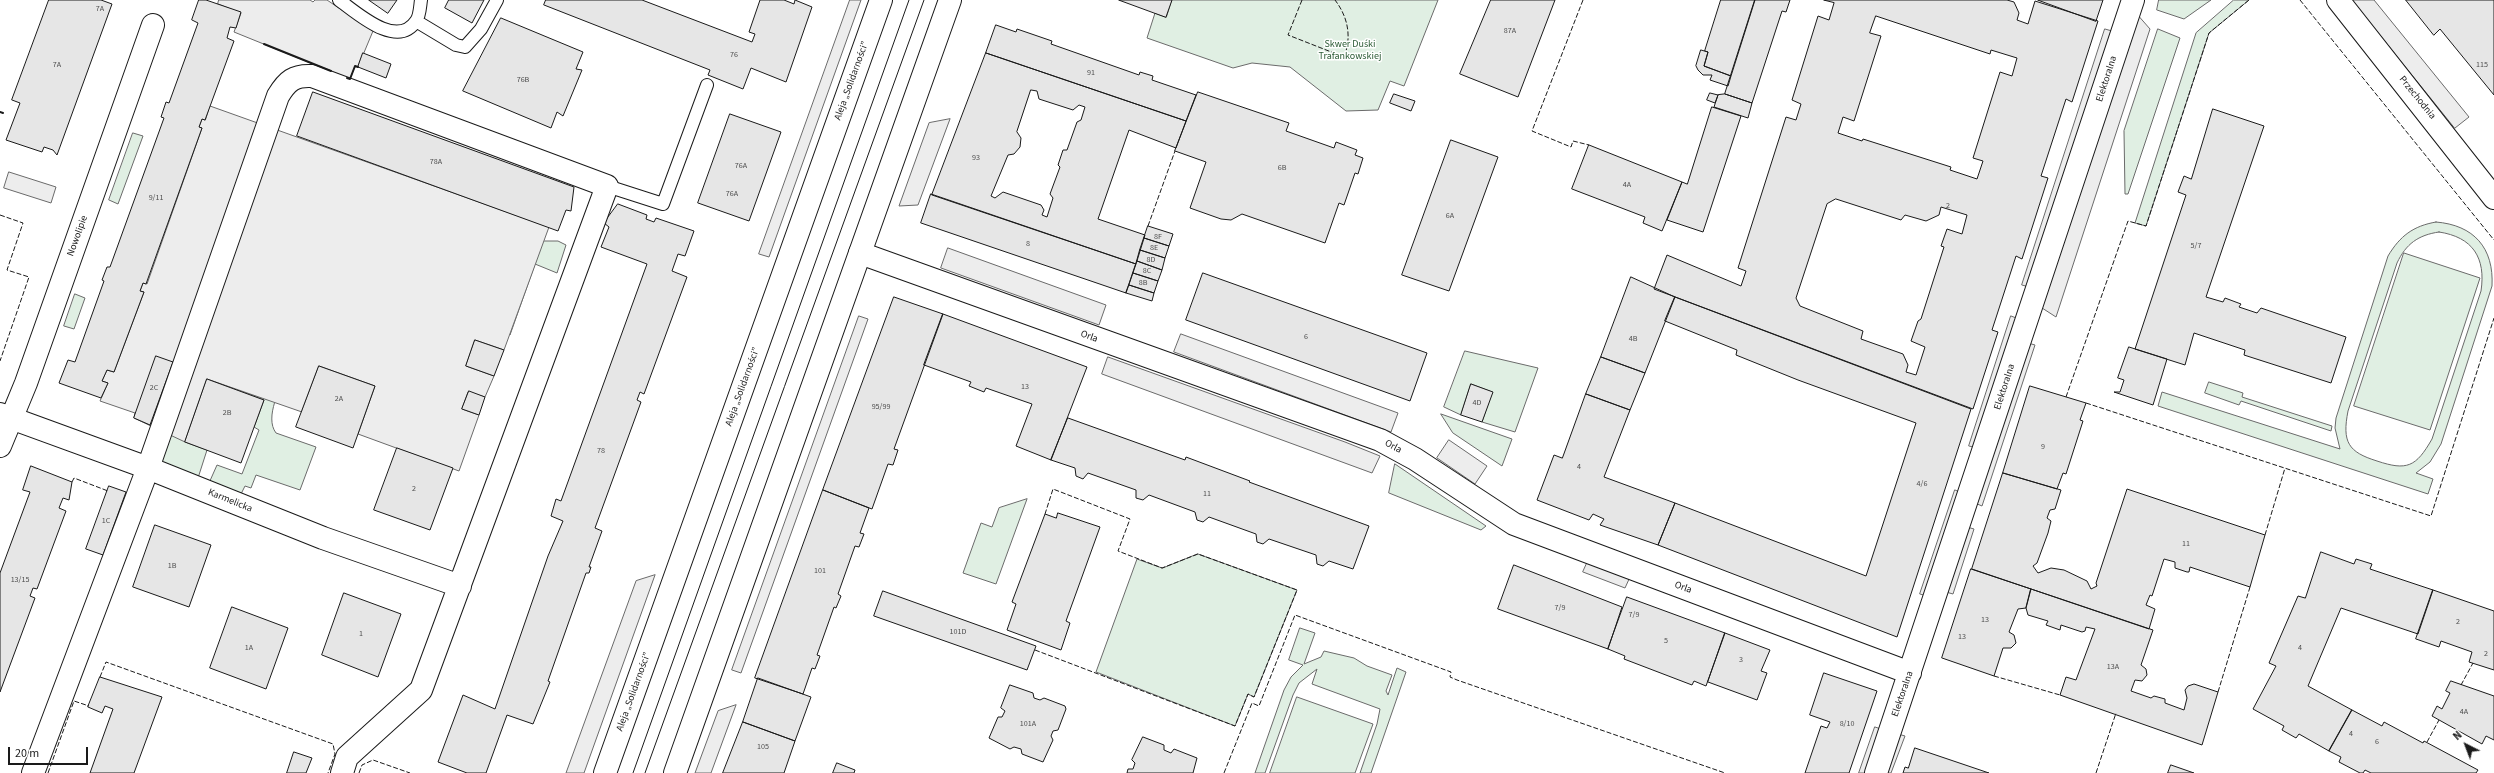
<!DOCTYPE html>
<meta charset="utf-8">
<style>
body{margin:0}
#map{position:relative;width:2494px;height:773px;overflow:hidden;background:#fff;font-family:"Source Sans 3",sans-serif}
canvas{display:block}
.north{position:absolute;left:2446px;top:725px;width:40px;height:40px;-webkit-text-stroke:3px #fff;paint-order:stroke;rotate:318deg;font-size:11px;font-weight:700;line-height:16px;text-align:center;color:#1a1a1a}
.north::after{content:'';display:block;margin:auto;width:14px;height:18px;background:#1a1a1a;clip-path:polygon(50% 0,100% 100%,50% 72%,0 100%)}
.scale{position:absolute;left:8px;top:747px;width:80px;height:18px;box-sizing:border-box;border:2px solid #1a1a1a;border-top:0;padding-left:5px;font-size:12px;line-height:14px;white-space:nowrap;color:#1a1a1a;-webkit-text-stroke:3px #fff;paint-order:stroke}
</style>
<div id="map">
<canvas width="2494" height="773"></canvas>
<div class="north">N</div>
<div class="scale">20 m</div>
</div>
<script>
const g = document.querySelector('canvas').getContext('2d');
g.lineJoin = 'round';
function paint(path, color) { g.fillStyle = color; g.fill(path, 'evenodd'); }
function trace(path, color, width, dash) { g.strokeStyle = color; g.lineWidth = width; g.lineCap = dash ? 'butt' : 'round'; g.setLineDash(dash || []); g.stroke(path); }
function write(font, color, halo, rows, align = 'center') {
  g.font = font + ' "Source Sans 3",sans-serif'; g.lineWidth = 3; g.setLineDash([]); g.textBaseline = 'middle'; g.strokeStyle = halo; g.fillStyle = color; for (const [text, x, y, turn = 0] of rows) {
    g.save(); g.translate(x, y); g.rotate((+turn || 0) * Math.PI / 180); g.textAlign = isNaN(turn) ? turn : align; if (halo) g.strokeText(text, 0, 0); g.fillText(text, 0, 0); g.restore();
  }
}
const green = new Path2D(`
 M1172,0H1438L1404,86L1390,81L1378,110L1346,111L1290,67L1252,63L1233,68L1147,38L1155,13L1166,17Z
 M2159,0H2211L2184,19L2157,10Z
 M2234,0H2249L2209,33L2146,226L2135,223L2196,33Z
 M2158,29L2180,38L2128,194H2125L2124,131Z
 M133,133L143,136L118,204L109,200Z
 M2436,222C2474,225 2494,248 2492,286L2441,444L2430,462L2416,473L2433,479L2428,494L2158,406L2162,392L2340,449L2335,428L2336,418L2388,256C2400,236 2413,226 2436,222ZM2439,232C2473,237 2486,258 2481,291L2432,439C2416,467 2407,471 2377,461C2348,452 2342,442 2348,411L2397,263C2406,244 2418,235 2439,232Z
 M545,241H558L566,245L557,273L535,264L510,335L467,250Z
 M2404,253L2480,278L2430,430L2354,406Z
 M225,269L286,371C281,388 264,417 276,433L316,447L300,490L256,475L251,488L245,486L241,494L209,483L217,465L242,474L259,430L254,427L264,400L207,379L185,442L207,450L198,478L161,464L159,449Z
 M75,294L85,298L74,329L64,326Z
 M1465,351L1538,368L1515,432L1482,422L1492,392L1471,384L1461,415L1444,407Z
 M2209,382L2243,393L2242,397L2332,426L2331,431L2241,401L2239,405L2205,393Z
 M1441,414L1512,439L1502,466L1453,433Z
 M1395,464L1486,526L1481,530L1389,493Z
 M1027,499L996,584L963,573L981,523L992,527L999,508Z
 M1198,554L1297,590L1254,697L1248,694L1235,726L1096,672L1137,559L1162,568Z
 M1300,628L1315,633L1304,664L1321,657L1324,651L1354,658L1367,666L1392,675L1386,691L1388,695L1397,668L1406,672L1371,773H1360L1377,724L1380,709L1312,684L1317,669L1299,683L1293,695L1265,773H1255L1284,690L1291,677L1303,665L1289,660Z
 M1297,697L1373,724L1355,773H1270Z`);
const parking = new Path2D(`
 M219,0H310L313,2L315,0H327L373,31L358,67L355,66L350,79L234,32L241,13L218,4Z
 M850,0H861L769,257L759,254Z
 M2352,0H2374L2469,117L2455,128Z
 M2136,13L2150,29L2056,317L2039,306Z
 M2105,29L2112,31L2029,287L2022,285Z
 M210,106L549,227L504,350L475,340L466,366L494,376L485,397L468,392L462,409L479,415L459,471L358,434L375,386L319,366L302,412L207,379L185,442L134,418L135,413L100,401L108,383L102,381L107,370L114,372L144,292L140,291L143,283L147,284L202,128L199,127L202,119L205,120Z
 M950,119L918,205L899,206L929,123Z
 M9,172L56,187L51,203L4,188Z
 M948,248L1106,305L1099,325L941,268Z
 M859,316L868,319L741,673L732,670Z
 M2011,316L2019,319L1977,448L1969,446Z
 M1181,334L1398,413L1391,432L1174,352Z
 M2028,343L2035,345L1982,506L1975,503Z
 M1108,357L1345,442L1380,456L1372,473L1102,374Z
 M1449,440L1487,466L1475,484L1437,458Z
 M1955,490L1962,493L1927,596L1920,594Z
 M1967,527L1974,529L1953,594L1946,592Z
 M1588,561L1630,577L1625,588L1583,572Z
 M655,575L584,773H566L636,581Z
 M736,705L711,773H695L718,711Z
 M1875,727L1881,729L1866,773H1859Z
 M1898,734L1905,736L1891,773H1884Z`);
const building = new Path2D(`
 M49,0H101L112,4L57,155L53,150L44,147L42,152L6,140L20,103L12,100Z
 M199,0H206L241,12L236,28L230,27L227,38L234,41L205,120L202,119L199,127L202,128L146,284L143,283L140,291L144,292L114,372L107,370L102,381L108,383L101,398L59,383L68,360L75,362L104,281L102,280L107,267H110L164,118L161,117L166,102L169,103L198,23L192,20Z
 M369,0H397L388,13Z
 M449,0H484L472,23L445,8Z
 M546,0H642L752,42L755,34L749,32L760,0H784L794,4L795,0L812,7L786,82L751,68L743,89L708,75L710,70L544,5Z
 M1119,0H1172L1166,17Z
 M1491,0H1555L1518,97L1460,74Z
 M1721,0H1755L1731,76L1704,66L1708,52L1705,51Z
 M1755,0H1790L1786,12L1782,11L1752,103L1725,94Z
 M1824,0H2007L2014,2L2019,13L2017,20L2028,24L2035,1L2098,21L2072,102L2066,99L2041,176L2048,178L2022,259L2016,256L1992,330L1998,332L1973,409L1654,289L1667,255L1741,286L1746,271L1738,268L1786,117L1796,120L1801,104L1792,100L1818,16L1829,20L1834,3ZM1876,16L1990,54L1991,50L2017,58L2012,76L2000,72L1973,158L1983,161L1977,179L1950,170L1951,167L1863,139L1862,141L1838,133L1843,117L1854,121L1881,36L1870,33ZM1836,199L1901,220L1905,215L1926,221L1939,215L1941,207L1967,215L1962,234L1947,229L1941,246L1944,247L1921,319L1918,321L1911,341L1925,347L1916,375L1906,372L1908,365L1903,354L1861,339L1863,331L1800,306L1796,298L1827,204Z
 M2038,0H2103L2096,21Z
 M2406,0H2494V95L2440,29L2434,35Z
 M501,18L583,52L576,69L582,70L563,116L557,112L551,128L463,91Z
 M996,25L1016,32L1017,29L1052,41L1051,44L1139,75L1140,72L1153,76L1152,80L1196,95L1186,121L986,53Z
 M1701,50L1708,52L1704,66L1731,76L1728,86L1710,80L1712,75H1703L1698,70L1696,66Z
 M363,53L391,64L386,78L358,67Z
 M986,53L1186,121L1176,148L1129,130L1098,219L1145,235L1136,264L932,195ZM1031,90L1037,91L1039,99L1073,110L1079,105L1085,107L1081,120L1077,122L1067,150H1063L1058,165L1060,167L1050,194L1053,198L1047,217L1042,215L1044,210L1041,205L1003,192L995,198L991,196L1008,155L1014,154L1020,147L1021,138L1017,132Z
 M313,92L574,187L571,211L566,210L558,231L297,136Z
 M1198,92L1289,123L1286,131L1334,148L1336,142L1357,150L1355,155L1363,158L1358,174L1355,173L1344,205L1339,203L1325,243L1242,214L1231,220L1221,219L1190,208L1206,162L1175,151Z
 M1710,93L1718,95L1715,103L1707,100Z
 M1394,94L1415,101L1411,111L1390,103Z
 M1725,94L1752,103L1748,118L1714,107L1718,95Z
 M1712,107L1741,116L1703,232L1667,220L1682,182L1687,184Z
 M2213,109L2264,126L2206,297L2223,302L2225,298L2241,304L2239,307L2257,313L2261,308L2346,337L2331,383L2244,355L2245,350L2194,333L2185,365L2135,349L2186,195L2178,192L2184,176L2191,179Z
 M730,114L781,132L749,221L698,203Z
 M1451,140L1498,157L1449,291L1402,275Z
 M1589,145L1682,182L1662,231L1643,223L1645,217L1572,189Z
 M931,194L1136,264L1126,293L921,223Z
 M618,204L647,215L646,219L654,222L656,218L694,231L685,256L678,254L672,271L687,277L644,394L640,392L637,400L641,402L595,528L602,531L589,567H591L589,573H586L548,681L550,682L548,687L533,724L507,715L486,773H467L438,762L463,695L495,709L548,556L563,521L551,516L556,499L561,501L647,264L601,247L609,227L604,223Z
 M1148,226L1173,234L1169,246L1144,238Z
 M1144,238L1169,246L1165,258L1140,250Z
 M1140,250L1165,258L1162,270L1137,261Z
 M1137,261L1162,270L1158,281L1133,273Z
 M1133,273L1158,281L1154,293L1129,285Z
 M1203,273L1427,353L1410,401L1186,320Z
 M1631,277L1675,297L1645,373L1601,357Z
 M1129,285L1154,293L1152,301L1126,293Z
 M894,297L943,314L894,449L898,450L893,465L888,464L872,509L823,490Z
 M1675,297L1971,409L1897,637L1658,545L1675,503L1866,576L1916,423L1798,380L1736,355L1737,350L1665,321Z
 M943,314L1087,367L1051,460L1016,446L1032,404L986,388L984,392L969,386L971,382L924,365Z
 M475,340L504,350L494,376L466,366Z
 M2129,347L2167,359L2153,405L2114,392H2120L2124,380L2118,378Z
 M156,356L173,362L150,425L134,418Z
 M1601,357L1645,373L1630,410L1586,394Z
 M319,366L375,386L353,448L296,427Z
 M207,379L264,400L241,463L185,442Z
 M1471,384L1493,392L1482,422L1461,415Z
 M2030,386L2086,403L2080,420L2083,421L2066,474L2063,473L2057,489L2003,473Z
 M469,391L485,397L479,415L462,409Z
 M1586,394L1630,410L1604,477L1675,503L1658,545L1600,525L1604,519L1593,514L1589,520L1537,500L1554,455L1562,458Z
 M1068,418L1185,460L1186,457L1250,481L1249,482L1369,526L1353,569L1329,561L1323,566L1317,564L1316,555L1269,539L1263,544L1257,542L1256,534L1209,517L1203,522L1197,520L1195,512L1149,495L1143,500L1136,498V490L1088,473L1083,479L1076,476L1075,468L1051,460Z
 M397,448L453,468L430,530L374,510Z
 M31,466L72,482L69,500L63,498L59,508L66,511L37,589L33,588L30,596L35,598L0,692V573L30,492L23,490Z
 M2003,473L2061,490L2055,509L2050,510L2047,518L2051,521L2048,533L2037,563L2033,566L2038,573L2051,568L2064,570L2087,581L2091,589L2097,586L2096,583L2127,489L2265,535L2250,587L2190,567L2189,572H2187L2175,568V562L2164,559L2152,596L2150,595L2146,605L2155,609L2149,629L1972,569Z
 M109,486L126,492L103,555L86,549Z
 M823,490L869,508L860,533L864,534L859,547L855,546L838,594L841,596L836,608L834,607L817,655L820,656L815,669L812,668L803,694L755,678Z
 M1058,513L1100,527L1066,621L1070,623L1061,650L1007,630L1016,604L1012,602L1045,514L1056,518Z
 M155,525L211,545L189,607L133,587Z
 M2321,552L2354,564L2356,559L2372,564L2370,569L2433,590L2418,634L2341,608L2308,686L2352,710L2329,751L2299,734L2296,738L2282,730L2284,726L2253,709L2276,666L2269,663L2298,596L2305,598Z
 M1514,565L1622,607L1608,649L1498,609Z
 M1971,569L2031,589L2026,608L2018,609L2009,632L2014,635L2016,643L2011,648H2003L1994,676L1942,658Z
 M2031,589L2153,630L2141,665L2146,669L2147,675L2142,681L2135,680L2131,691L2151,698L2154,696L2165,699V703L2184,710L2187,698L2185,690L2188,686L2194,684L2218,692L2202,745L2060,695L2066,677L2076,680L2095,629L2086,627L2085,631L2082,632L2061,625L2060,630L2046,625L2048,621L2028,615L2026,608Z
 M2433,590L2494,611V670L2469,662L2472,652L2441,641L2439,647L2416,639Z
 M883,591L1036,646L1027,670L874,616Z
 M344,593L401,614L378,677L322,655Z
 M1627,597L1725,633L1706,686L1694,681L1692,685L1624,659L1625,656L1608,649Z
 M232,607L288,628L266,689L210,668Z
 M1725,633L1770,650L1761,671L1767,673L1757,700L1708,682Z
 M1824,673L1877,691L1849,773H1805L1821,726L1827,728L1830,722L1810,715Z
 M100,677L162,697L134,773H90L113,709L105,706L102,713L88,707Z
 M758,678L811,697L795,741L743,722Z
 M2451,681L2494,696V740L2486,736L2482,744L2432,716L2437,706L2442,709L2450,693L2446,691Z
 M1010,685L1033,693L1034,698L1040,700L1044,698L1065,706L1066,709L1058,730L1053,731L1051,736L1053,740L1043,762L1022,754L1021,749L1014,747L1010,749L989,738L998,717H1002L1005,711L1001,708Z
 M2352,710L2382,726L2384,722L2423,743L2424,741L2478,770L2476,773H2371L2365,770L2363,773H2360L2339,762L2341,757L2329,751Z
 M743,722L795,741L784,773H723Z
 M1143,737L1164,745V750L1171,753L1174,749L1197,758L1193,773H1127L1128,769H1133L1135,763L1132,760Z
 M1915,748L1989,773H1903L1905,767L1908,768Z
 M294,752L312,758L306,773H287Z
 M837,763L855,770L854,773H833Z
 M2171,765L2194,773H2168Z`);
const service = new Path2D(`
 M339,0C356,12 397,50 416,21C420,16 420,6 421,0
 M416,21L456,45L465,47L481,29L497,0
 M607,186L663,204L707,85`);
const minor = new Path2D(`
 M2338,0L2494,198
 M860,253L1380,440L1415,459L1514,524L1910,673
 M0,414L148,468L323,538L460,586
 M0,446L26,383L153,25
 M33,773L148,468L278,96C287,81 294,75 312,76L607,186L421,690L347,757L342,773
 M1876,773L2133,0`);
const secondary = new Path2D(`
 M605,773L881,0
 M675,773L950,0`);
const tram = new Path2D(`
 M633,773L909,0
 M645,773L924,0`);
const fence = new Path2D(`
 M1302,0L1288,35L1344,57C1352,37 1348,17 1335,0
 M1583,0L1532,131L1571,147L1573,141L1589,145
 M2300,0L2494,240
 M0,215L23,223L7,270L29,277L0,361
 M1148,226L1175,151
 M2066,397L2128,221L2146,226L2209,33L2249,0
 M2086,403L2431,516L2494,318
 M72,482L74,478L108,491
 M2265,535L2285,468
 M1035,650L1235,726L1248,694L1254,697L1297,590L1198,554L1162,568L1118,551L1130,519L1053,489L1045,514
 M1994,676L2060,695
 M100,677L106,662L333,744L335,754L328,773
 M2461,685L2473,663
 M2218,692L2250,587
 M2427,742L2439,720
 M48,773L74,701L89,706
 M359,773L362,765L373,760L410,773
 M1224,773L1252,703L1259,706L1295,615L1451,672L1450,677L1457,680L1725,773
 M2096,773L2116,713`);
const wall = new Path2D(`
 M264,44L331,71
 M347,78L350,79L355,66L358,67
 M0,112L3,113`);
const numberNames = [
 ["7A",100,9],
 ["87A",1510,31],
 ["76",734,55],
 ["7A",57,65],
 ["115",2482,65],
 ["91",1091,73],
 ["76B",523,80],
 ["93",976,158],
 ["78A",436,162],
 ["76A",741,166],
 ["6B",1282,168],
 ["4A",1627,185],
 ["76A",732,194],
 ["9/11",156,198],
 ["2",1948,206],
 ["6A",1450,216],
 ["8F",1158,237],
 ["8",1028,244],
 ["5/7",2196,246],
 ["8E",1154,248],
 ["8D",1151,260],
 ["8C",1147,271],
 ["8B",1143,283],
 ["6",1306,337],
 ["4B",1633,339],
 ["13",1025,387],
 ["2C",154,388],
 ["2A",339,399],
 ["4D",1477,403],
 ["95/99",881,407],
 ["2B",227,413],
 ["9",2043,447],
 ["78",601,451],
 ["4",1579,467],
 ["4/6",1922,484],
 ["2",414,489],
 ["11",1207,494],
 ["1C",106,521],
 ["11",2186,544],
 ["1B",172,566],
 ["101",820,571],
 ["13/15",20,580],
 ["7/9",1560,608],
 ["7/9",1634,615],
 ["13",1985,620],
 ["2",2458,622],
 ["101D",958,632],
 ["1",361,634],
 ["13",1962,637],
 ["5",1666,641],
 ["1A",249,648],
 ["4",2300,648],
 ["2",2486,654],
 ["3",1741,660],
 ["13A",2113,667],
 ["4A",2464,712],
 ["101A",1028,724],
 ["8/10",1847,724],
 ["4",2351,734],
 ["6",2377,742],
 ["105",763,747]
];
const parkNames = [
 ["Skwer Duśki",1350,45],
 ["Trafankowskiej",1350,57]
];
const streetNames = [
 ["Elektoralna",2107,79,-72],
 ["Aleja „Solidarności”",852,81,-70],
 ["Przechodnia",2417,98,51],
 ["Nowolipie",78,236,-70],
 ["Orla",1089,337,20],
 ["Aleja „Solidarności”",743,387,-70],
 ["Elektoralna",2005,387,-72],
 ["Orla",1393,447,28],
 ["Karmelicka",230,501,22],
 ["Orla",1683,588,20],
 ["Aleja „Solidarności”",634,692,-70],
 ["Elektoralna",1903,694,-71]
];
paint(green, '#e0efe3');
trace(green, '#6a6a6a', 1);
paint(parking, '#ededed');
trace(parking, '#6a6a6a', 1);
paint(building, '#e6e6e6');
trace(building, '#1a1a1a', 1);
trace(service, '#1a1a1a', 14);
trace(minor, '#1a1a1a', 24);
trace(secondary, '#1a1a1a', 24);
trace(service, '#fff', 12);
trace(minor, '#fff', 22);
trace(secondary, '#fff', 22);
trace(tram, '#1a1a1a', 1);
trace(fence, '#1a1a1a', 1, [5, 2]);
trace(wall, '#1a1a1a', 2);
write('8px', '#4d4d4d', null, numberNames);
write('10px', '#2b5a34', '#fff', parkNames);
write('10px', '#1a1a1a', '#fff', streetNames);
</script>
